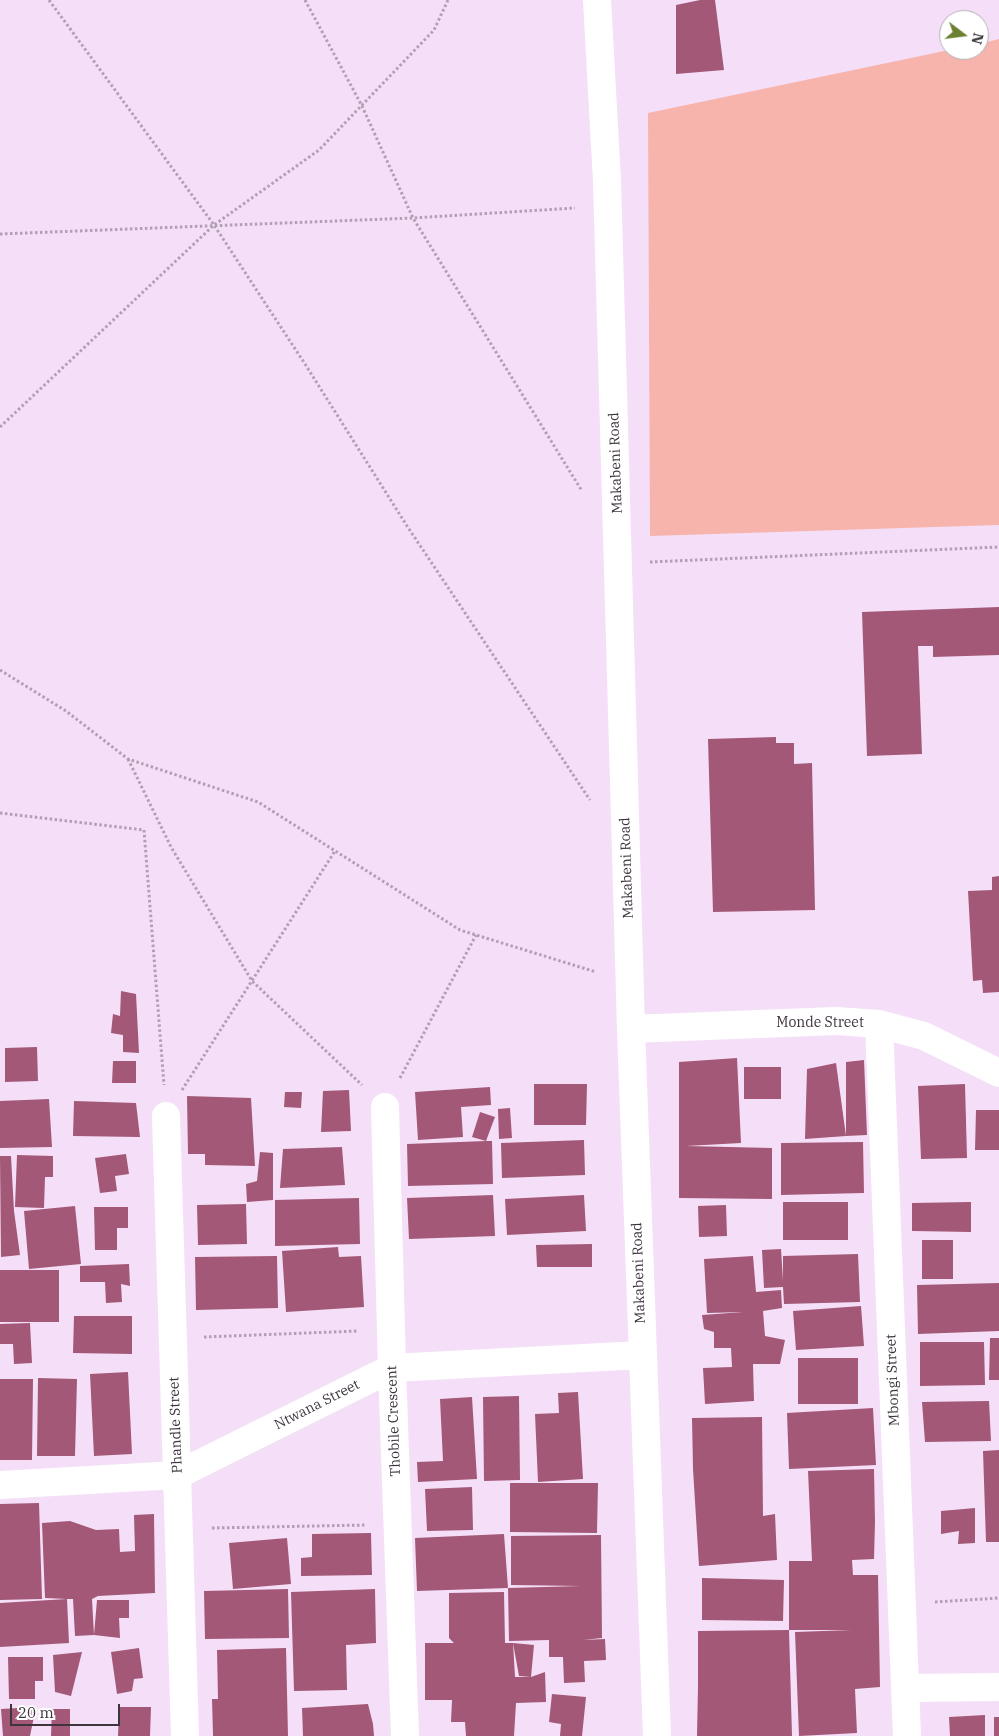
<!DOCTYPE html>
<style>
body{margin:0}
#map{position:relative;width:999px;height:1736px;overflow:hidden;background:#f5dff8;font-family:"IBM Plex Serif",serif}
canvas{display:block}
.north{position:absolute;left:939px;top:10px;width:50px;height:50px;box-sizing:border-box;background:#fff;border:1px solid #b1aeb2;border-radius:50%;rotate:105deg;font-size:14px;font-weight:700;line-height:20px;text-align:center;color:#3d343e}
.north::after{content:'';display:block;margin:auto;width:18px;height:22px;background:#6b8031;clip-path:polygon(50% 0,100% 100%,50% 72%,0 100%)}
.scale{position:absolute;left:10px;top:1704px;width:110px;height:22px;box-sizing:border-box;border:2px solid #3d343e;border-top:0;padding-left:6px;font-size:15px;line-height:18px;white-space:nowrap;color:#3d343e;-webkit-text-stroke:4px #fff;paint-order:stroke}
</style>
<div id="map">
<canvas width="999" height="1736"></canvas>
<div class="north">N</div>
<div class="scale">20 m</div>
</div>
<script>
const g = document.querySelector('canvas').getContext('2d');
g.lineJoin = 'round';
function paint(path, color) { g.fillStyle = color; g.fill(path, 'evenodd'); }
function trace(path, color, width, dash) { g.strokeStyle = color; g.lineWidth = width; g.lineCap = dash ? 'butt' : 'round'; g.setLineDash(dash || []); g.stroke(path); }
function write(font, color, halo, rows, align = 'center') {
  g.font = font + ' "IBM Plex Serif",serif'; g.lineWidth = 5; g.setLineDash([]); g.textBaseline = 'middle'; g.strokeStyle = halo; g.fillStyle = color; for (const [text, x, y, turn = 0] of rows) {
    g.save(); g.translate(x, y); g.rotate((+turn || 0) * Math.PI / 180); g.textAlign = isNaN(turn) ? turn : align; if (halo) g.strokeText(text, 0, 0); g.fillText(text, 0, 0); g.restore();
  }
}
const green = new Path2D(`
 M999,39V525L650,536L648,113L949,50H979V44Z`);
const building = new Path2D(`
 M700,0H715L724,70L676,74V5Z
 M999,607V655L933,657V646H918L922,754L867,756L862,612Z
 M776,737V743H794V764L812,763L815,910L713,912L708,739Z
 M999,876V992L983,993L982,980L973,981L968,891L992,890V877Z
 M121,991L136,994L139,1053L123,1052V1035L111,1033L113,1014L120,1016Z
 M37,1047L38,1081L5,1082V1048Z
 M737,1058L741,1143L686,1146L772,1148V1199L679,1198V1062Z
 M864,1060L867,1135L846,1136V1062Z
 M113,1061H136V1083H112Z
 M836,1063L846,1136L805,1139L807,1069Z
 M744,1067H781V1099H744Z
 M534,1084H587L586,1125H534Z
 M965,1084L967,1158L921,1159L918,1086Z
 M490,1087L491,1105L461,1107L463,1137L418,1140L415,1092Z
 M349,1090L351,1131L321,1132L323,1091Z
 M285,1092H302L301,1108L284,1107Z
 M187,1096L251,1098L255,1166L205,1165V1154H188Z
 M49,1099L52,1147L0,1148V1101Z
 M74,1101L136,1103L140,1137L73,1136Z
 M510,1108L512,1138L499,1139L498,1109Z
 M976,1110H999V1150H975Z
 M480,1112L495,1117L486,1141H492L493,1184L408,1186L407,1144L486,1141L472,1137Z
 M584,1140L585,1175L502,1178L501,1143Z
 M863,1142L864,1193L781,1195V1143Z
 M342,1147L345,1185L280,1188L283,1149Z
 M260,1152L273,1153V1200L247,1202L246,1184L257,1181Z
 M126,1154L129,1174L115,1176L117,1191L100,1193L95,1158Z
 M17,1155L53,1156V1177H45L44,1208L15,1207Z
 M0,1156H11L14,1211L20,1255L1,1257Z
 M493,1195L495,1236L409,1239L407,1198Z
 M584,1195L586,1231L507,1235L505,1199Z
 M359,1198L360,1244L275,1246V1200Z
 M783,1202H848V1240H783Z
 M971,1202V1232L912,1231V1203Z
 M246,1204L247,1244L198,1245L197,1205Z
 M726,1205L727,1236L699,1237L698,1206Z
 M75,1206L81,1264L29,1269L24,1211Z
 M94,1207H128V1228H117V1250H95Z
 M922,1240H953V1279H922Z
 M592,1244V1267H537L536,1245Z
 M338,1247L339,1257L361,1256L364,1307L286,1312L282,1251Z
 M781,1249L783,1281V1256L858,1254L860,1302L784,1304L783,1287L764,1288L762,1250Z
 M277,1256L278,1308L196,1310L195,1257Z
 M753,1256L756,1292L781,1290L782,1308L763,1311L765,1336L785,1340L780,1364H753L754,1401L705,1404L703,1368L732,1367L731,1348H714V1332L704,1329L702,1315L743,1312L707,1313L704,1259Z
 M129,1264L130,1286L121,1284L122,1302L106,1303L105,1282H80V1266Z
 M0,1270H59V1322H0Z
 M999,1283V1331L918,1334L917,1285Z
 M861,1306L864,1346L796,1350L793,1311Z
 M74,1316H132V1354L73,1353Z
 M30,1323L32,1363L14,1364L13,1344H0V1324Z
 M990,1338H999V1380H989Z
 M920,1342H984L985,1385L920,1386Z
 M798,1358H858V1404H798Z
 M128,1372L132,1454L94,1456L90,1374Z
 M38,1378L77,1379L75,1456H37Z
 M0,1379H33L32,1460H0Z
 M578,1392L583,1479L538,1482L535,1414L559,1413L558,1393Z
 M519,1396L520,1480L484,1481L483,1397Z
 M472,1397L477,1479L418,1482L417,1462L443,1461L440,1399Z
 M989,1401L991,1441L925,1442L922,1402Z
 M873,1408L876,1465L789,1469L787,1413Z
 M762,1417L763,1516L775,1514L777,1560L699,1566L693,1469L692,1418Z
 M999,1450V1542H986L983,1451Z
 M874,1469L875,1522L874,1559L852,1560L853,1575H878L880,1687L855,1689L857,1733L799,1736L795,1632L852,1630H789V1561H812L808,1471Z
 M510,1483H598L597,1533L510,1532Z
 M472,1487L473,1530L427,1531L425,1489Z
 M39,1503L42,1599L0,1600V1504Z
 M975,1508V1543L958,1544L959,1531L941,1534V1511Z
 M154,1514L155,1593L98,1596L92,1599L94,1635L97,1600H129V1618H119L120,1638L94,1635L75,1636L73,1599H67L69,1643L0,1647V1603L67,1599L45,1598L42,1523L70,1521L96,1530L119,1529L120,1552L135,1551L134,1515Z
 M371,1533L372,1575L301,1576V1558L312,1557V1534Z
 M504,1534L508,1588L581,1586L511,1585V1536L601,1535L602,1638L583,1640L605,1639L606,1660L584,1661L585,1682L564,1683L563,1657H549V1640L509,1641L508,1588L417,1591L415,1538Z
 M287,1538L291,1584L233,1589L229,1543Z
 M702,1578L784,1580L783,1621L702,1620Z
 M288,1589L289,1638L205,1639L204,1591Z
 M375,1589L376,1643L346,1645L347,1690L294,1691L291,1592Z
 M504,1592L505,1643H513L515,1677H531L519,1676L513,1643L534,1645L531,1677L545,1672L546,1702L516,1703L514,1736H466L465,1722H451L452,1700H425V1643H454L449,1638V1593Z
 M789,1630L792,1736H697L698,1686V1631Z
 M139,1648L143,1678L134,1679L132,1691L117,1694L111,1652Z
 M286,1648L288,1736H213L212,1699H218L217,1650Z
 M82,1652L71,1696L55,1692L53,1655Z
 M8,1657H43V1681H35V1699H9Z
 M552,1694L586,1697L582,1736H560L561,1724L549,1722Z
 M368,1704L373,1724L374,1736H303L302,1708Z
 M36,1707L30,1736H3L1,1709Z
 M119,1707H151L150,1736H118Z
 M52,1709H70V1736H51Z
 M985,1715V1736H950L949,1717Z
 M994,1717H999V1736H994Z`);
const path = new Path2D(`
 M49,0L214,225L305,364L407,526L590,800
 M305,0L362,106L413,218L582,491
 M0,234L413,218L575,208
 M0,427L214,225L319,150L434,30L448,0
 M650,562L999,547
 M0,670L66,711L128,759L258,802L460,930L596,972
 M128,759L171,847L252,981L362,1085
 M0,813L144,830L164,1085
 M400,1078L476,935
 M182,1090L335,851
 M204,1337L358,1331
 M212,1528L366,1525
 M935,1602L999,1598`);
const minor = new Path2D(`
 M597,0L607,181L631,1029L657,1736
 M879,1024L907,1736
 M631,1029L836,1021L879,1024L924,1036L999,1073
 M385,1107L392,1368L405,1736
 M166,1116L185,1735
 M0,1485L177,1475L392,1368L642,1355
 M906,1688L999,1687`);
const streetNames = [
 ["Makabeni Road",616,463,-92],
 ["Makabeni Road",627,868,-92],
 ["Monde Street",820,1023],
 ["Makabeni Road",639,1273,-92],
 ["Mbongi Street",893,1380,-92],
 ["Ntwana Street",317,1405,-27],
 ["Thobile Crescent",394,1421,-92],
 ["Phandle Street",176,1425,-92]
];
paint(green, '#f7b4ac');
paint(building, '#a25876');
trace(path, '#b1a0b3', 3, [2.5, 2.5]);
trace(minor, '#fff', 28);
write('14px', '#3d343e', '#fff', streetNames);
</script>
